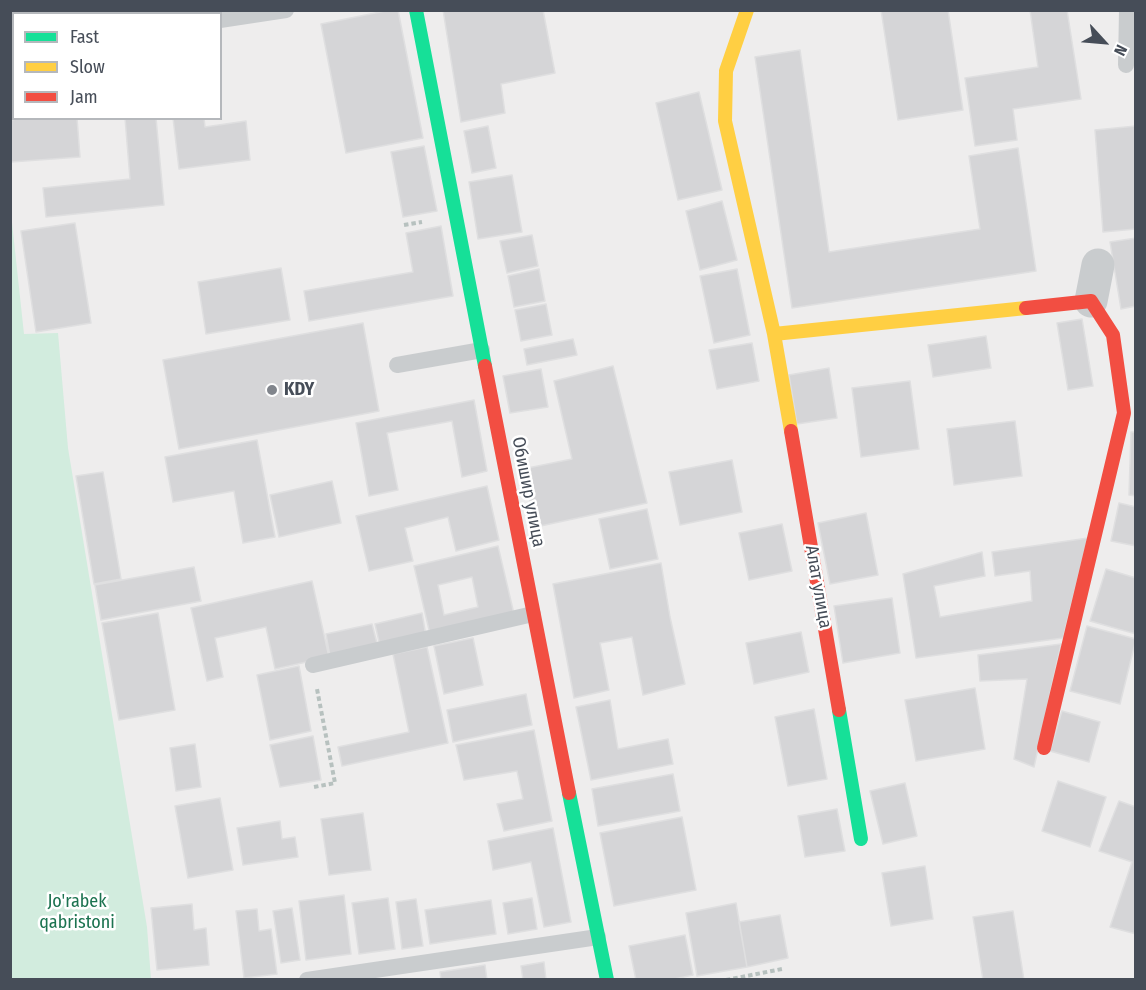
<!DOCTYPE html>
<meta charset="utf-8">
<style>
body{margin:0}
#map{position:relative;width:1146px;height:990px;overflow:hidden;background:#eeeded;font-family:"Fira Sans Condensed",sans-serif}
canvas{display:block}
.frame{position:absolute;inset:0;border:12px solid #464d58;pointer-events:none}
.legend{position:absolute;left:12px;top:12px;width:210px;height:108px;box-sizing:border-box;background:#fff;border:2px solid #b5b8bc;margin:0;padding:8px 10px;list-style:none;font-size:18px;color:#464d58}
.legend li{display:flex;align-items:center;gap:12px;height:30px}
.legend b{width:30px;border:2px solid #b5b8bc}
.north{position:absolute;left:1074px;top:12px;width:60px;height:60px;-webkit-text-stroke:4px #fff;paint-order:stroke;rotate:116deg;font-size:16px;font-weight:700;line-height:24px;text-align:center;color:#464d58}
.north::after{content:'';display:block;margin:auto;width:21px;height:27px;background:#464d58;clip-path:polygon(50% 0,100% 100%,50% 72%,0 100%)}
</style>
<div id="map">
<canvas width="1146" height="990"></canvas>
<div class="frame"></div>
<ul class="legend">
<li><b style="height:8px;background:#16e098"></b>Fast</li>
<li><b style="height:8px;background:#ffcf43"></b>Slow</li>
<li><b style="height:8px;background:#f24e42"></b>Jam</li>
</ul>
<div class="north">N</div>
</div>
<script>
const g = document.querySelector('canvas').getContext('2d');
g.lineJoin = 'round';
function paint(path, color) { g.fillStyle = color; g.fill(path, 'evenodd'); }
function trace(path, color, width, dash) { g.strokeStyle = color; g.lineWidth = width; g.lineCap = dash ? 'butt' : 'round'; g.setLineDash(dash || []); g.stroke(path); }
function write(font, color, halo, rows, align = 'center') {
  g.font = font + ' "Fira Sans Condensed",sans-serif'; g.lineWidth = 5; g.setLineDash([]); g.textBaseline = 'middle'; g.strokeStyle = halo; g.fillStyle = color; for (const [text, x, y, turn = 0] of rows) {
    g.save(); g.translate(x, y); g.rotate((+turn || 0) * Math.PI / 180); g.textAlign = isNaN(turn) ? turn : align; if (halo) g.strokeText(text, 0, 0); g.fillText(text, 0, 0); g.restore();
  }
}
const green = new Path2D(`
 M10,204L24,334L58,333L68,448L147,927L151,979H11Z`);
const building = new Path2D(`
 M10,10H50V14H14V66H10Z
 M100,10H146V14H101Z
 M390,10H398L423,138L346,153L321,24Z
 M443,10H543L555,73L501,84L505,113L461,122Z
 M881,10H948L963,110L898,120Z
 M1030,10H1067L1081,99L1013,109L1017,140L975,146L965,78L1038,67Z
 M800,50L829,252L980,229L969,156L1018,148L1036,271L792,308L755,57Z
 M699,92L722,190L678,200L656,103Z
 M24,118H77L80,157L11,162L10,120Z
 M125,118H156L164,205L46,217L43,188L130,179Z
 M173,118H204L205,127L246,121L250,160L179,169Z
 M488,126L496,168L472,173L464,131Z
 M1136,126V229L1103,232L1095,130Z
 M424,146L437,211L403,217L391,152Z
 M512,175L522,232L478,239L469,182Z
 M722,201L737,260L700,270L686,211Z
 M75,223L91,323L36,332L21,231Z
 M441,226L453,296L309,321L304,291L413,272L406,233Z
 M532,235L538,266L507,273L500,241Z
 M1136,238V306L1121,309L1110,242Z
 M281,268L290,320L206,334L198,282Z
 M539,269L545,301L514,307L508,276Z
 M737,269L750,335L714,343L700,276Z
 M546,304L552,335L521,341L515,310Z
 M1082,319L1093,386L1068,390L1057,323Z
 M363,323L379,411L179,449L163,360Z
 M986,336L991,368L933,377L928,345Z
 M573,339L577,355L527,365L524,349Z
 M752,343L759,381L717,389L709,350Z
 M613,366L647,503L536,527L523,469L572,459L554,381Z
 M829,368L837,418L797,424L789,375Z
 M541,369L548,407L510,413L503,376Z
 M910,381L919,449L861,457L852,388Z
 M474,400L487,471L462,477L452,421L387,433L398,490L369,496L356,423Z
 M1015,421L1022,476L954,485L947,429Z
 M1131,432H1136V496L1129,495Z
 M257,440L275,537L243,543L234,491L173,502L165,457Z
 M732,460L742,512L680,525L669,472Z
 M103,472L121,579L94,584L76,476Z
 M332,481L341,523L279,537L270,495Z
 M487,486L499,540L456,551L448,517L405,528L413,561L369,571L356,516Z
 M1119,503L1136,507V546L1111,541Z
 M647,509L658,559L610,569L599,519Z
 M866,513L878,575L830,584L818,523Z
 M782,524L792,571L749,580L739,533Z
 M1088,538L1063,638L916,658L903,574L982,552L985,576L934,586L940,617L1032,601L1030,571L995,576L992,552Z
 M498,546L514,614L430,634L414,566ZM472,577L478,607L444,615L438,585Z
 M661,563L670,617L685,684L643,695L632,637L600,643L609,690L574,698L553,584Z
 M194,567L201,601L101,620L95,585Z
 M1106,569L1136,578V634L1090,621Z
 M312,581L329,657L275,669L266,627L215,638L223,677L207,681L191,608Z
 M892,598L900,653L843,663L834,606Z
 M158,613L175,710L119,720L102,623Z
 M422,613L426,636L380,646L375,624Z
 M372,624L378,647L330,657L326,634Z
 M1087,626L1136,639L1120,704L1070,691Z
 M801,632L809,672L754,684L746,643Z
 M473,638L483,685L444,694L434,646Z
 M1061,644L1034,767L1014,759L1027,679L980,681L978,655Z
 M427,647L448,743L342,766L338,747L409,732L393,654Z
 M299,666L311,731L270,740L257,675Z
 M975,688L985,749L916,761L905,700Z
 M526,694L532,725L453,742L447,710Z
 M610,700L618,749L668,739L673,764L591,780L576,707Z
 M814,709L827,779L788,786L775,717Z
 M1062,711L1100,722L1089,762L1050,751Z
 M534,730L552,821L504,831L497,804L523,799L517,771L464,780L456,745Z
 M313,736L321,780L280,787L270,745Z
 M195,744L201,787L176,791L170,748Z
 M673,774L680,811L598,826L592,789Z
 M1058,781L1106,797L1090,847L1042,831Z
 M905,783L917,836L883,844L870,791Z
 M220,798L233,870L188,878L175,806Z
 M1119,801L1136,807V934L1110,927L1132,862L1099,851Z
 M837,809L845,851L805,857L798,816Z
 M363,813L371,870L329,875L321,819Z
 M682,817L696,890L614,906L600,833Z
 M280,821L282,839L295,837L298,857L243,865L237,828Z
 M553,828L571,922L544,927L531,862L493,870L488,841Z
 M925,866L933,919L891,926L882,873Z
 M344,895L351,954L306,960L299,901Z
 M388,898L395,949L359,954L352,903Z
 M532,898L537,929L508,934L503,903Z
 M416,899L423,946L402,949L396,902Z
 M491,900L496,934L430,944L425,910Z
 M736,903L747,967L697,976L686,913Z
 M192,904L194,930L206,928L209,965L157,970L151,908Z
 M292,908L300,960L281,963L273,911Z
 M257,909L259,931L271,929L277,974L244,978L236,911Z
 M1013,911L1024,980H983L973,917Z
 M780,915L788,958L747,967L739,922Z
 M685,935L693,975L670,980H636L629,946Z
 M544,962L546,980H523L521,966Z
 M485,965L487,980H441L440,972Z`);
const path = new Path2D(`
 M404,225L422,222
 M314,787L335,783L317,689
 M726,980L782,969`);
const lane = new Path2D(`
 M220,20L286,10
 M1126,65L1127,10
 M397,365L482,350
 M313,665L533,614
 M307,980L598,937`);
const street = new Path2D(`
 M1091,301L1098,265`);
const fast = new Path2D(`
 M416,10L485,366
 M839,710L861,839
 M569,793L607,980`);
const slow = new Path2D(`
 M747,10L726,71L725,121L774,334L791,431
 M774,334L1026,308`);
const jam = new Path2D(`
 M1026,308L1091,301L1113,335L1124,413L1044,748
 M485,366L569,793
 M791,431L839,710`);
const markers = [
 [272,390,6,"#81858c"]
];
const poiNames = [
 ["KDY",284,390]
];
const streetNames = [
 ["Обишир улица",528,492,79],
 ["Алат улица",818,587,80]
];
const parkNames = [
 ["Jo'rabek",77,902],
 ["qabristoni",77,923]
];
paint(green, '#d2ecde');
paint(building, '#d5d5d7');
trace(building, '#dfdfe0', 1.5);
trace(path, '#b7c1bf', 4, [4.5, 3]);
trace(lane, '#c9ccce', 16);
trace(street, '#c9ccce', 33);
trace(fast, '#16e098', 14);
trace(slow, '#ffcf43', 14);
trace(jam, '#f24e42', 14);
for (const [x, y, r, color] of markers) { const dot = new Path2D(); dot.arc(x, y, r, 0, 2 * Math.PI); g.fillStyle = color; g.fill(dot); trace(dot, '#fff', 2); }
write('bold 18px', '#464d58', '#fff', poiNames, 'left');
write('18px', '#464d58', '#fff', streetNames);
write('18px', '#1c7350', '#fff', parkNames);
</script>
